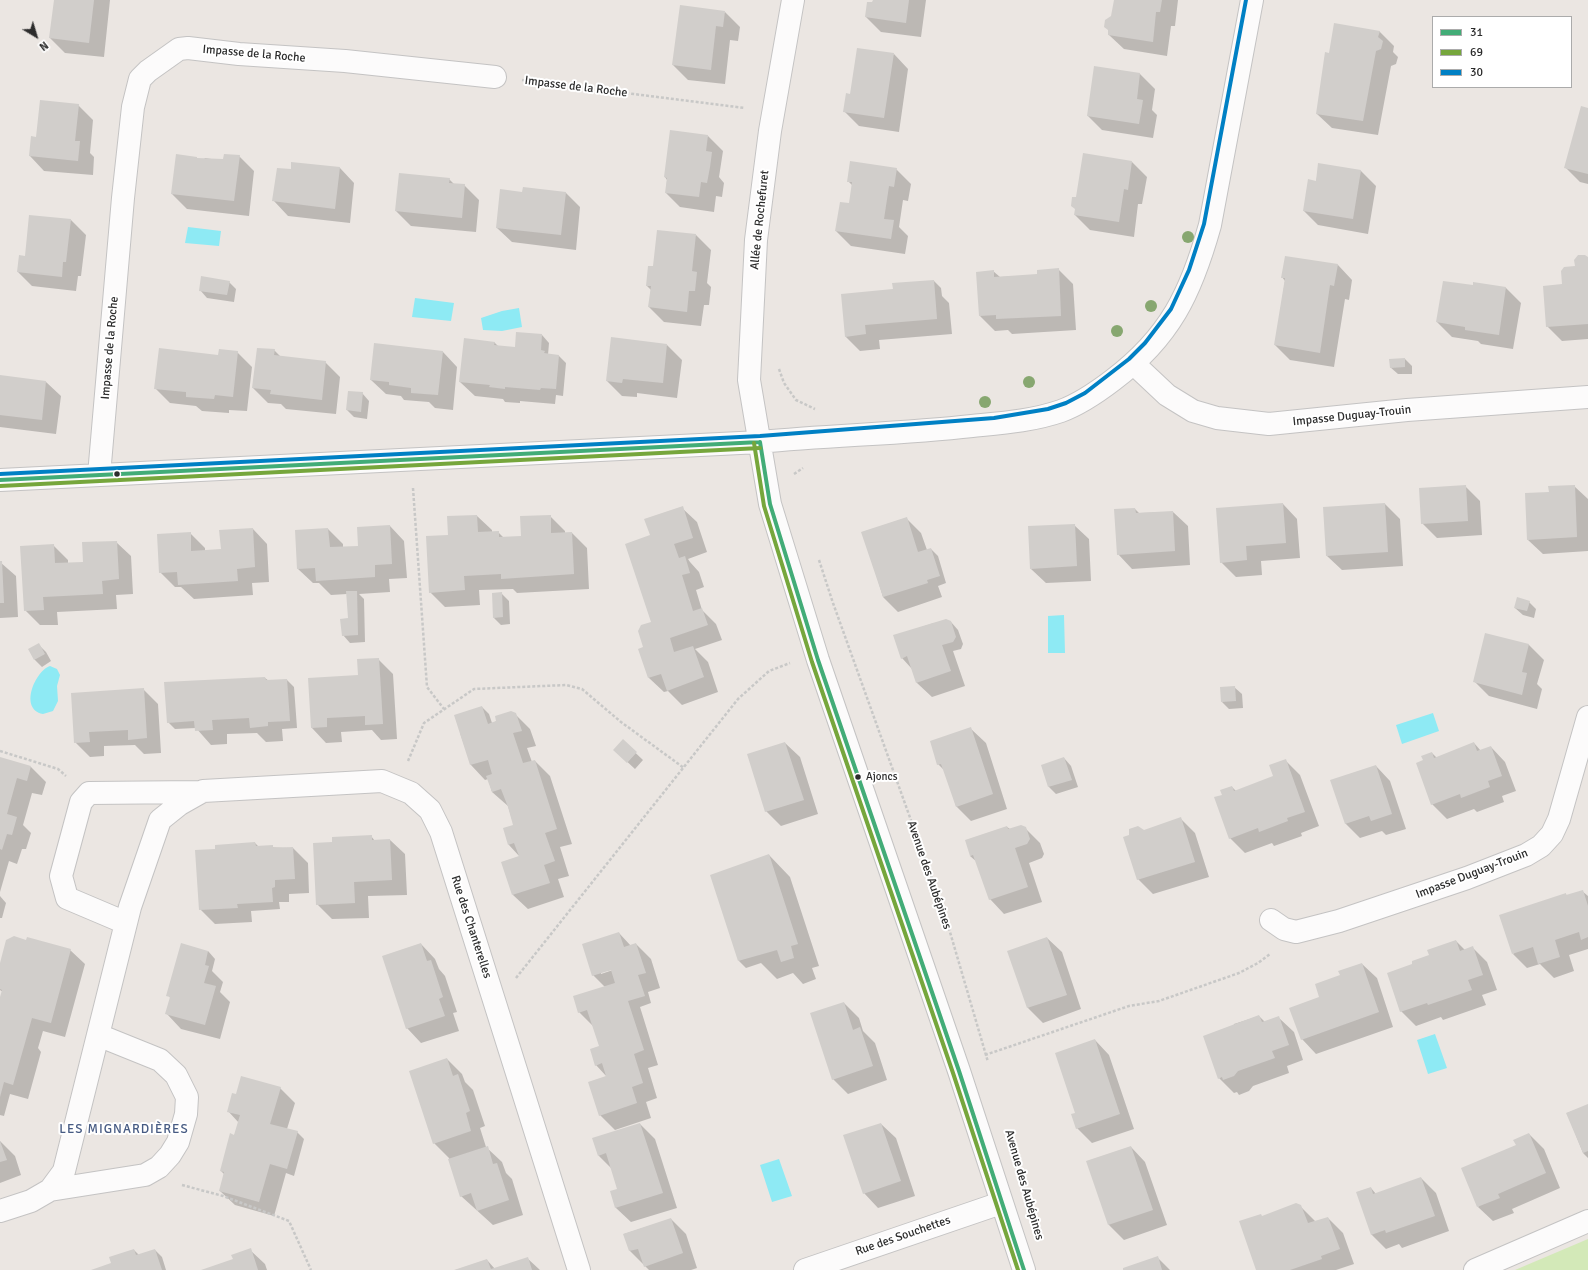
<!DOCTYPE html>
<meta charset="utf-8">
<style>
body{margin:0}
#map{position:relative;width:1588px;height:1270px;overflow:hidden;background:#ebe6e2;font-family:Signika,sans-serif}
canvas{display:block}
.legend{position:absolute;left:1432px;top:16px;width:140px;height:72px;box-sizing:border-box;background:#fff;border:1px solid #ababab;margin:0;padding:5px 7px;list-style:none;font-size:12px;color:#2c2c2c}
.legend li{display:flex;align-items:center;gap:8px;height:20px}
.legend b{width:20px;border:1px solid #ababab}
.north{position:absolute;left:16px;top:16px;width:40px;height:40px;-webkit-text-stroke:3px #fff;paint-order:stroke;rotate:142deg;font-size:11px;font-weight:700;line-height:16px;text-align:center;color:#2c2c2c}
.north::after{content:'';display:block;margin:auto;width:14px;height:18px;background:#2c2c2c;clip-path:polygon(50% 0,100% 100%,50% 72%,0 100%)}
</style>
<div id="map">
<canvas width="1588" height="1270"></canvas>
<ul class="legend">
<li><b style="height:5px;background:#42ac77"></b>31</li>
<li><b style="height:5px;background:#76a63c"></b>69</li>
<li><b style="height:5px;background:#0080c4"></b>30</li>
</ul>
<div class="north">N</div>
</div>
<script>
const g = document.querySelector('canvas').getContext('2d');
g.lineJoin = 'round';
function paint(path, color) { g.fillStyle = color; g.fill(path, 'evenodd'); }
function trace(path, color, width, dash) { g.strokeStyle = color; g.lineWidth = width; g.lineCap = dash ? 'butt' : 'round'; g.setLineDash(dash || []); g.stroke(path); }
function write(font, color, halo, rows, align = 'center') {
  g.font = font + ' Signika,sans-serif'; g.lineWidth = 4; g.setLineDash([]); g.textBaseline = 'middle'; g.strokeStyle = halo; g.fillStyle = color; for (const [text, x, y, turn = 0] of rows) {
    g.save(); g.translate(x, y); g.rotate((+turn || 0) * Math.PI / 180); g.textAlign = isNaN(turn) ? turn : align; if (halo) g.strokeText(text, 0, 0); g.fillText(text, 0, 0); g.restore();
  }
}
const green = new Path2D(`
 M1588,1239V1270H1515Z`);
const water = new Path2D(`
 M188,227L221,231L219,246L185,243Z
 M415,298L454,303L451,321L412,317Z
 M519,308L522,327L502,331L483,330L481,318L502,311Z
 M1064,615L1065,653H1048V616Z
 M50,666L57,669L60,675L57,686L58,701L53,711L43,714C18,709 36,670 50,666Z
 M1433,713L1439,731L1402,744L1396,725Z
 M1435,1034L1447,1068L1428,1074L1417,1040Z
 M779,1159L792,1196L772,1202L760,1165Z`);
const shadow = new Path2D(`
 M55,0H110L104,57L65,53L50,38Z
 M874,0H926L921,37L881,32L866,17Z
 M1115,0H1178L1175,26H1171L1167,56L1124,49L1109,35Z
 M725,12L740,27L738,41L730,40L725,84L688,80L673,65Z
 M1379,31L1394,46L1393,52L1398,57L1396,64L1391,66L1378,135L1332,128L1317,114L1330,54Z
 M894,54L908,69L899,132L859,126L844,111L851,95Z
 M1095,67L1140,74L1155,89L1152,110L1157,115L1153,138L1102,130L1088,116Z
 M78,105L93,120L90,153L94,157L93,175L44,171L30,156Z
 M1588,109V184L1580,182L1565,167Z
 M708,136L723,151L719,177L724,183L722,197L716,196L714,212L680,207L666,193L667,180L665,177Z
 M239,156L254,171L249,216L187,209L172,194L205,158L224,161Z
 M1132,162L1147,177L1142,204H1138L1134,237L1090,230L1075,215L1077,198Z
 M1319,164L1361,171L1376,186L1368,234L1318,225L1304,211L1316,183Z
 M340,168L354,183L350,223L288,216L274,201L292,170Z
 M896,169L911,184L908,201L903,200L899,227L908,236L905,254L851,246L836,231L850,204L853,186L848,181Z
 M449,179L454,184L464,185L479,200L476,232L411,226L396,211Z
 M523,193H566L580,207L576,250L512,242L497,228Z
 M71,220L86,235L81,276H78L76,291L32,286L18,272L26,257Z
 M696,235L711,250L707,283L711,287L709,305H704L701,326L664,322L649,307L651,290L647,286L654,267Z
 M1588,258V339L1562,341L1547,326L1564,285L1576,267Z
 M1338,265L1352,280L1349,300L1345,299L1334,367L1290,360L1275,345L1285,281L1282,277Z
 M1058,269L1073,284L1076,330L1012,334L1008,330L995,331L980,316L993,271L1000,277L1038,275Z
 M934,281L941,288L942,296L949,303L952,334L879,340L880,349L860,351L845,336L894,290Z
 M229,282L236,289L234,302L207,298L200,290Z
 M1474,283L1506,288L1521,303L1513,349L1481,344L1478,341L1452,337L1437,322L1474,286Z
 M542,335L549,343L548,355L559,356L566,363L563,396L556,395L555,404L520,401V403L505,402L503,399L475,396L460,382L494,342L499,347H516Z
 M667,345L682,360L677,398L637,393V397L622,396L607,381Z
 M274,350L281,357L325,362L340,377L336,414L286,409L281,404L268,403L253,388Z
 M237,352L252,367L247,411L229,410V413L202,411L196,406L170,403L155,388L219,356Z
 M443,352L457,367L453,410L435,408L429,402L404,400L401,396L386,394L371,380Z
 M1405,359L1412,366V374H1398L1390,367Z
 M0,376L46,382L61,396L56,434L0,427Z
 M362,393L369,401L367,419L354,417L347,410Z
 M1465,486L1480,501L1482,535L1437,538L1422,523Z
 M1574,486L1588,499V551L1543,554L1528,540L1550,493Z
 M1283,504L1297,519L1300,558L1261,561L1262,575L1236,577L1221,562Z
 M1385,504L1400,519L1403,566L1342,570L1327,556Z
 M682,508L697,522L707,552L688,559L690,562L699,572L704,587L696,590L702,610L716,624L722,640L695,649L708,662L718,692L682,705L668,691L664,692L649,678L645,647L652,623L651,536Z
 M1135,509L1139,513L1173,512L1188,526L1190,565L1132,569L1118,554Z
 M477,516L492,530V533L498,532L504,538L522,537L550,516L565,531V534L572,533L587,548L589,589L517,593L513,589L479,590L480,605L445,607L430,592L449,535Z
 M906,518L921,533L927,550L931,549L938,556L946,583L938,586L942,597L898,612L883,597L863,532Z
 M1074,525L1089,539L1091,581L1046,583L1031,569Z
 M390,526L404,541L407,578L389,579L390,592L359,594L364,599L365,642L350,643L343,635L349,619L347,594L331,595L319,583H313L298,569L328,529L343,544V548L359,547Z
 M253,529L267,544L269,582L252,583L253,595L194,599L181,587H175L160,572L190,533L205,548V551L222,550Z
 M116,542L131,556L133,594L116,595L117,609L57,612L58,625H40L25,610L53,545L68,560V564L84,563Z
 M0,562L16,576L18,617L0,618Z
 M502,594L509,601L510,624L501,625L494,618Z
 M1529,602L1536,609L1534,618L1523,615L1515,608Z
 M951,622L958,630L963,644L961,649L953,651L965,686L932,697L917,683L912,669L902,658L894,636L934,623Z
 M1486,634L1529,645L1544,660L1537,684L1542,689L1537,709L1489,696L1474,681Z
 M39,645L46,652L51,661L42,667L35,660L29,650Z
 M378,659L393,674L397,739L381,740L372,730L341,732L342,742L326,743L312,728L309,679L360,676Z
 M265,678L269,681L287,680L294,687L297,728L282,729L283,741L266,742L257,733L227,734V744L211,745L196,728L175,729L168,722Z
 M1234,687L1242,694L1243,708L1229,709L1222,702Z
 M143,689L158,704L161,753L144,754L135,745L104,746V756L90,757L75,742Z
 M482,707L489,714L492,723L515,714L530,729L536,746L527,748L532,762L535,761L550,776L572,844L560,847L569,876L558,879L564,897L528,909L513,895L520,857L509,845L504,829L514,826L508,806L492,792L488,779L485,780L471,765L460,733Z
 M971,729L986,743L1007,809L971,821L956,806L945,771L938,764Z
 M623,741L643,760L635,769L622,757Z
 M785,743L800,757L818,814L781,826L766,811Z
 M1474,743L1481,751L1491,747L1505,762L1516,791L1502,796L1504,802L1477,812L1474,809L1447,819L1432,804L1425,761L1432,753L1437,758Z
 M0,758L31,767L46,782L42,795L32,793L23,825L31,833L26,849H22L17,864L9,861L0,892Z
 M1064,758L1071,766L1078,787L1056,794L1049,787L1042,766Z
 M1285,760L1300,775L1319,826L1301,833L1302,836L1274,846L1272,843L1245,853L1230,838L1223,795L1232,787L1236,791L1274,777Z
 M1376,766L1390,781L1406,829L1386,835L1382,831L1360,838L1345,823Z
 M1180,818L1195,833L1209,877L1153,894L1138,879L1130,836Z
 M1007,827L1010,829L1025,828L1040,843L1044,854L1042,858L1029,863L1042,902L1004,914L990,899L977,862L970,856Z
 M371,836L375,841L390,840L405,854L407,895L368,896L369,918L332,919L317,904L333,843Z
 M255,843L259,847L293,848L308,863L309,893L289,894V902H279L280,909L251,911L252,922L215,924L200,909L216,850Z
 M769,855L790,877L819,966L812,968L816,979L803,984L793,973L777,979L761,963L746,968L739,961Z
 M1582,891L1588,896V949L1569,955L1574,971L1554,978L1540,964L1527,968L1513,954L1566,894L1567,896Z
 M0,896L6,903L2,918H0Z
 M619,933L631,946L636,944L651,959L660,988L648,992L651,1003L640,1007L658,1065L648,1068L657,1098L646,1102L651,1118L615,1130L600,1115L607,1077L596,1065L601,1047L594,1027L579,1012L605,987L593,975ZM616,969L601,974V972Z
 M1047,938L1062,952L1081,1009L1043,1023L1028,1008L1009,951Z
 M27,941L70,950L85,964L65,1037L43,1031L38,1048L41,1052L28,1099L10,1094L4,1116L0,1115V1001L3,992L0,990V966Z
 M1456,941L1465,950L1472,947L1487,962L1497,990L1482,995L1486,1005L1443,1020L1441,1017L1416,1026L1401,1011L1414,965Z
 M421,944L435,959L439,969L445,976L457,1012L453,1013L459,1031L421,1043L407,1028Z
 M208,951L215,959L212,971L223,982L220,992L230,1002L220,1039L181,1029L167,1014L171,999L168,995Z
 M1362,964L1377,978L1393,1027L1316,1054L1302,1039L1321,998L1341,976Z
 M844,1003L859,1018L863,1031L875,1043L887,1080L848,1094L833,1079Z
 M1259,1016L1265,1022L1279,1018L1294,1032L1303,1060L1287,1066L1289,1073L1253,1086L1249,1091L1239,1095L1237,1092L1234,1093L1219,1078L1234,1024Z
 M1095,1040L1109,1055L1134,1129L1092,1143L1077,1128V1114Z
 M447,1059L462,1074L465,1082L473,1090L485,1126L480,1128L486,1147L502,1162L506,1173L512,1179L523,1215L493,1225L461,1196L449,1158L434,1143Z
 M280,1088L295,1103L287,1129L297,1132L304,1139L294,1176L286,1173L274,1216L235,1205L220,1191L224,1174L221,1171L239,1123L228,1111L237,1095Z
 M1588,1105V1158L1583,1153L1567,1113Z
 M640,1124L655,1139L677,1208L631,1222L616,1208L619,1190L612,1169L599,1156L593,1139Z
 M881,1124L896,1138L915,1196L878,1208L864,1193Z
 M1529,1134L1544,1149L1560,1188L1512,1209L1514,1213L1493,1221L1478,1207Z
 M0,1141L15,1156L21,1175L0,1183Z
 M1131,1147L1145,1162L1167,1225L1124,1240L1109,1225L1088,1162Z
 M1421,1178L1436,1193L1449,1231L1402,1248L1399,1244L1386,1249L1371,1234V1188L1376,1194Z
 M1300,1206L1316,1222L1328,1218L1343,1233L1354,1264L1336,1270H1257L1263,1217Z
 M671,1219L686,1234L697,1268L691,1270H649L630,1251L624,1234Z
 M134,1250L139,1255L155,1250L162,1257L166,1270H93L112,1264Z
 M250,1250L265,1264L267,1270H203L234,1260Z
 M527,1258L540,1270H456L487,1260L495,1269Z
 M1158,1258L1170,1270H1125Z`);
const building = new Path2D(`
 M54,0H94L89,43L49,38Z
 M873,0H909L906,23L865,17L867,2H872Z
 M1114,0H1162L1160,12H1156L1153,42L1108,35V30L1104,27L1105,20L1111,16Z
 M680,5L725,11L723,27L716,26L711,70L672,65Z
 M1334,23L1380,31L1378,37L1383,41L1381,49L1376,51L1363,121L1316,114L1325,52L1329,53Z
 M857,48L894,53L884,118L843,112L846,93L850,94Z
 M1094,66L1140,73L1137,99L1143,100L1139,124L1087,116Z
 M40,100L79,104L75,141H80L78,161L29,156L31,136L36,137Z
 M1581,106L1588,108V174L1564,168Z
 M670,130L708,135L706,151L712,152L710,167L707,183L701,182L699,197L665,193L667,178L664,177Z
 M1083,153L1132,161L1128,190L1124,189L1119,222L1074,215L1075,209L1071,206L1072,197H1076Z
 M176,154L197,157V158L223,159L224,154L240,155L234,201L171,194Z
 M850,161L897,168L894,187L889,186L884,219L894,220L891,239L835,231L840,202L849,203L852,182H847Z
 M291,162L340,167L335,209L272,201L277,168L291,169Z
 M1318,163L1361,170L1353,219L1303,211L1308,179L1316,181Z
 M399,173L450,178L449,183L465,184L462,218L395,211Z
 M523,187L566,192L561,235L496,228L500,189L522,192Z
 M29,215L71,219L66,262H63L62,277L17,272L19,255L25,256Z
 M657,230L696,234L692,271L697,272L695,291H689L687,312L648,307L651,286H646L648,266H653Z
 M1578,255H1585L1588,257V324L1546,327L1543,286L1562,284L1561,271L1564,267L1575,266L1574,260Z
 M1285,256L1338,264L1334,286L1330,285L1320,353L1274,345L1285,278H1281Z
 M1059,268L1061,316L996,319V315L979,316L976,272L994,270V277L1037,274V270Z
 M201,276L230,281L227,295L199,291Z
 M934,280L937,319L865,325L866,334L845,337L841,294L893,289L892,283Z
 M1443,281L1473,285V282L1506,287L1499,335L1465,330V327L1436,322Z
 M516,332L542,334L541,350L545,351L544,353L559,355L556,389L541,388L540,390L505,387V389L489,387L490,385L459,382L464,338L495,342L494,345L515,347Z
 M611,337L667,344L663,383L623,379L622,383L606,381Z
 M374,343L443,351L438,395L411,393V388L389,385V382L370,380Z
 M159,348L218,355L219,349L238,351L233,397L215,395L214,399L186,397V392L154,389Z
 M257,348L275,349L274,355L326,361L322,400L270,394L271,390L252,388Z
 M1405,358V367L1390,368L1389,359Z
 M0,375L46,381L42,420L0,415Z
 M348,391L363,392L361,412L346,410Z
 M1466,485L1468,521L1421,524L1419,488Z
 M1575,485L1577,537L1527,540L1525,493L1549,492L1548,486Z
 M1283,503L1286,543L1246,546L1247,560L1220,563L1216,508Z
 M1385,503L1388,552L1326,556L1323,507Z
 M683,506L693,538L674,544L679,558L685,556L690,573L682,575L693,611L702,608L708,625L670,638L674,652L693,646L704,677L667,691L661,674L648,678L638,649L643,647L638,631L641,625L651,622L625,544L650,535L644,519Z
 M1135,508L1136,513L1173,511L1175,551L1117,555L1114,509Z
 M477,515L478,532L499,531V537L521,536L520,516L551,515V533L572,532L574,574L501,579V574L464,576L465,590L429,593L426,536L448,535L447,516Z
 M907,517L918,552L931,548L940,576L927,580L928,583L883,597L861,532Z
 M1075,524L1077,566L1030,569L1028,526Z
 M390,525L392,564L375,565V577L316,581L315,568L297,569L295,530L328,528L330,547L358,546L357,527Z
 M253,528L255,567L237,569L238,581L178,585L177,572L159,573L157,534L191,532V551L221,549L219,530Z
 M117,541L119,579L102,581L103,594L43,597L44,610L24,611L20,546L54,544L55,563L83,562L82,542Z
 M0,561H2L4,603H0Z
 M346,591H357L358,635L342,636L340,619L348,618Z
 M502,592L503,617L493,618L492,593Z
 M1517,597L1530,601L1527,611L1514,608Z
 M946,619L951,621L956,637L953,642L942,645L951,671L916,683L907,656L901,659L893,635Z
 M1485,633L1529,644L1522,672L1527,673L1522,695L1473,682Z
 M39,643L45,654L34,660L28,649Z
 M379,658L383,724L365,725V716L327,718V727L311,728L308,678L358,675L357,659Z
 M265,677L266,680L287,679L290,721L268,722V726L250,728L249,718L212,720L213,730L195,731L194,721L167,723L164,682Z
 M1235,686L1236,701L1221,702L1220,687Z
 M144,688L147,738L128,740V730L89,732L90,742L74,743L71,693Z
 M482,706L488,724L496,721L495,716L511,711L516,713L522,731L513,733L523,763L535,760L557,829L545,833L555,861L544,865L550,883L512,895L501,862L519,856L514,843L508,845L503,828L513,825L508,807L501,789L492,792L486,776L492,774L488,760L470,765L454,715Z
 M971,727L993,794L956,807L941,764L937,765L930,741Z
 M623,739L637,752L627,763L613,750Z
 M785,742L804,800L765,812L747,754Z
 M1474,742L1477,751L1491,746L1502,776L1488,781L1490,787L1461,798L1460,794L1431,805L1416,763L1423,760L1421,756L1432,752L1434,758Z
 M0,757L31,766L27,781L17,778L7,814L17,817L12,835L7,834L2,850L0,849Z
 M1064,757L1072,780L1048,787L1041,765Z
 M1286,759L1305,812L1287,818L1288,821L1259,832L1258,828L1229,839L1214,797L1222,795L1220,790L1232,786L1234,791L1273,776L1269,765Z
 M1376,765L1392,814L1371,821L1369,816L1345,824L1330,780Z
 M1181,817L1195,862L1137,880L1123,837L1129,835V829L1138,826L1144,830Z
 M1021,825L1026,827L1030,839L1027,844L1015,848L1028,887L989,900L973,855L970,856L965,840L1007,826L1008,829Z
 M372,835V840L390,839L392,880L354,882L355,903L316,905L313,843L332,842V837Z
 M255,842L256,846L273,845V848L293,847L295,879L275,880V887L272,888L273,902L237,904L238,908L199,910L195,850L215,849V845Z
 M769,854L798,944L791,946L794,958L781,962L777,950L738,961L710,875Z
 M1583,890L1588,906V937L1581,940L1579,932L1555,940L1560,957L1538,964L1533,947L1512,954L1499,915L1566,893V895Z
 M619,932L624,947L636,943L646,973L638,975L645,996L628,1001L644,1050L634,1054L643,1083L632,1087L637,1103L599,1116L588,1082L606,1076L602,1063L595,1066L590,1049L599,1046L587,1010L578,1013L573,996L615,983L611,970L592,976L582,944Z
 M14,936L26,940L27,937L71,949L51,1023L32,1018L13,1085L4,1082L0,1097V997L2,990L0,989V963L6,940Z
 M1047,937L1067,995L1027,1008L1007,951Z
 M1456,940L1460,951L1473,946L1483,975L1468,980L1472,990L1428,1005L1427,1003L1400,1012L1387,973L1412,964V961L1429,955L1427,950Z
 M181,943L208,951L205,965L209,966L204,983L216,986L205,1025L165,1014L170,997L166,996Z
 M421,943L427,961L431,960L443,997L439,999L445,1016L406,1029L382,956Z
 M1362,963L1379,1012L1301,1040L1289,1008L1319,997L1315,984L1340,975L1338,971Z
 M844,1002L853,1030L860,1027L873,1066L832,1080L810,1013Z
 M1259,1015L1262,1022L1279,1016L1289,1045L1272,1051L1275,1058L1238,1071L1234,1076L1223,1080L1222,1077L1218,1079L1203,1036Z
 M1095,1039L1120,1114L1076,1129L1071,1114L1075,1113L1055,1053Z
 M447,1058L453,1076L458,1074L470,1111L466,1113L471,1131L433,1144L409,1071Z
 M241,1076L281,1087L270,1124L298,1131L287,1169L270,1164L259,1202L219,1191L224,1172L220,1171L230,1133L234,1135L240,1115L227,1112L232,1093L236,1094Z
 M1588,1104V1151L1583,1153L1566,1113Z
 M640,1123L663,1193L615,1208L610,1191L617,1189L606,1153L598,1156L592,1138Z
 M881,1123L901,1181L863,1194L843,1135Z
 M1529,1133L1546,1173L1498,1194L1500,1198L1477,1207L1461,1168L1516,1145L1513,1140Z
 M0,1141L7,1160L0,1162Z
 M488,1146L493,1164L497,1163L509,1200L477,1211L471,1193L460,1197L448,1159Z
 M1131,1146L1153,1210L1108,1225L1086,1161Z
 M1421,1177L1435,1216L1386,1233L1385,1230L1371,1235L1356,1192L1371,1187L1373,1194Z
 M1296,1203L1301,1205L1308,1223L1328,1217L1340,1249L1321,1256L1322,1259L1290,1270H1256L1239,1221L1261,1214L1262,1216Z
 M671,1218L683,1253L644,1267L638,1249L629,1251L623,1234Z
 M251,1248L258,1270H201L233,1259L231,1255Z
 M134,1249L136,1255L155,1249L162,1270H91L111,1263L109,1257Z
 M1158,1256L1162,1270H1123V1268Z
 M528,1257L532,1270H454L487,1259L491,1269Z`);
const path = new Path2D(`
 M522,80L745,108
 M779,369L784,383L796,400L815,409
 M794,474L803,468
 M413,488L427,687L444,709
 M819,560L833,603L945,915L988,1062
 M0,751L58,769L66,776
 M408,761L424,723L474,689L566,685L582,689L621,722L684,768
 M516,978L738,699L769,671L790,663
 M985,1055L1129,1006L1159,1001L1239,973L1258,963L1270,954
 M182,1185L223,1196L289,1221L311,1270`);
const minor = new Path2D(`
 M793,0L770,131L756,240L749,380L770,504L818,660L959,1071L1024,1270
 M1134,364L1167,395L1193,411L1217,418L1269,424L1407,410L1588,397
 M99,475L123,198L133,107L140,79L148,71L179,49L188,48L239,54L345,61L495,77
 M0,480L760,442C831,435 901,434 972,426C1002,423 1032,421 1061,411C1080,404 1096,393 1113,380C1170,337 1191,293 1210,225L1252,0
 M1271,920L1284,929L1296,932L1339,921L1467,878L1526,855L1541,846L1552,834L1559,819L1588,717
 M126,923L67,898L61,876L81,802L89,793L200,792
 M50,1190L145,1175L159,1167L170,1155L178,1142L186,1114L187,1097L176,1075L160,1060L98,1035
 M0,1211L31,1201L50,1190L64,1171L130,907L160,820L180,804L203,791L382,781L411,793L430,810L441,832L579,1270
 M805,1270L1001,1203
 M1475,1270L1588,1221`);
const bus1 = new Path2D(`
 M760,442L770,504L818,660L959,1071L1024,1270
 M0,480L760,442`);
const bus2 = new Path2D(`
 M754,443L764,506L812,662L953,1073L1018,1270
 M0,486L760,448`);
const bus3 = new Path2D(`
 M0,474L760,436L994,418L1048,409L1066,403L1085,393L1129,359L1145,343L1171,309L1189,270L1204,224L1246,0`);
const trees = [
 [1188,237],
 [1151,306],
 [1117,331],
 [1029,382],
 [985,402]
];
const markers = [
 [117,474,3.5,"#2c2c2c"],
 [858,777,3.5,"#2c2c2c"]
];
const busNames = [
 ["Ajoncs",866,777]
];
const streetNames = [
 ["Impasse de la Roche",254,54,5],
 ["Impasse de la Roche",576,87,7],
 ["Allée de Rochefuret",760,220,-84],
 ["Impasse de la Roche",110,348,-85],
 ["Impasse Duguay-Trouin",1352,416,-6],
 ["Impasse Duguay-Trouin",1472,874,-21],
 ["Avenue des Aubépines",929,875,71],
 ["Rue des Chanterelles",471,927,72],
 ["Avenue des Aubépines",1024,1185,74],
 ["Rue des Souchettes",903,1236,-19]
];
const neighbourhoodNames = [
 ["LES MIGNARDIÈRES",124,1130]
];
paint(green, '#d3e9b8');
paint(water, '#8eeaf4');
paint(shadow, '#0003');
paint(building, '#d1cecb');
trace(minor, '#c4c3c3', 24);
trace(path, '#c8c8c7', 2.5, [3, 2]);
trace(minor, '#fcfbfb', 22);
trace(bus1, '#42ac77', 4);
trace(bus2, '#76a63c', 4);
trace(bus3, '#0080c4', 4);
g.fillStyle = '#87a770';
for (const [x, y] of trees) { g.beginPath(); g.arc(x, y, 6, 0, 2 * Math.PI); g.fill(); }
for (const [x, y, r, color] of markers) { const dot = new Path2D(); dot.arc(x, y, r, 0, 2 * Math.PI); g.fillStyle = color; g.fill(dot); trace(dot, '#fff', 1.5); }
write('11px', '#2c2c2c', '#fff', busNames, 'left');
write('12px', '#2c2c2c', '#fff', streetNames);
g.letterSpacing = '1px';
write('13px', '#475b83', '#fff', neighbourhoodNames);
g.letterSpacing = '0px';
</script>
